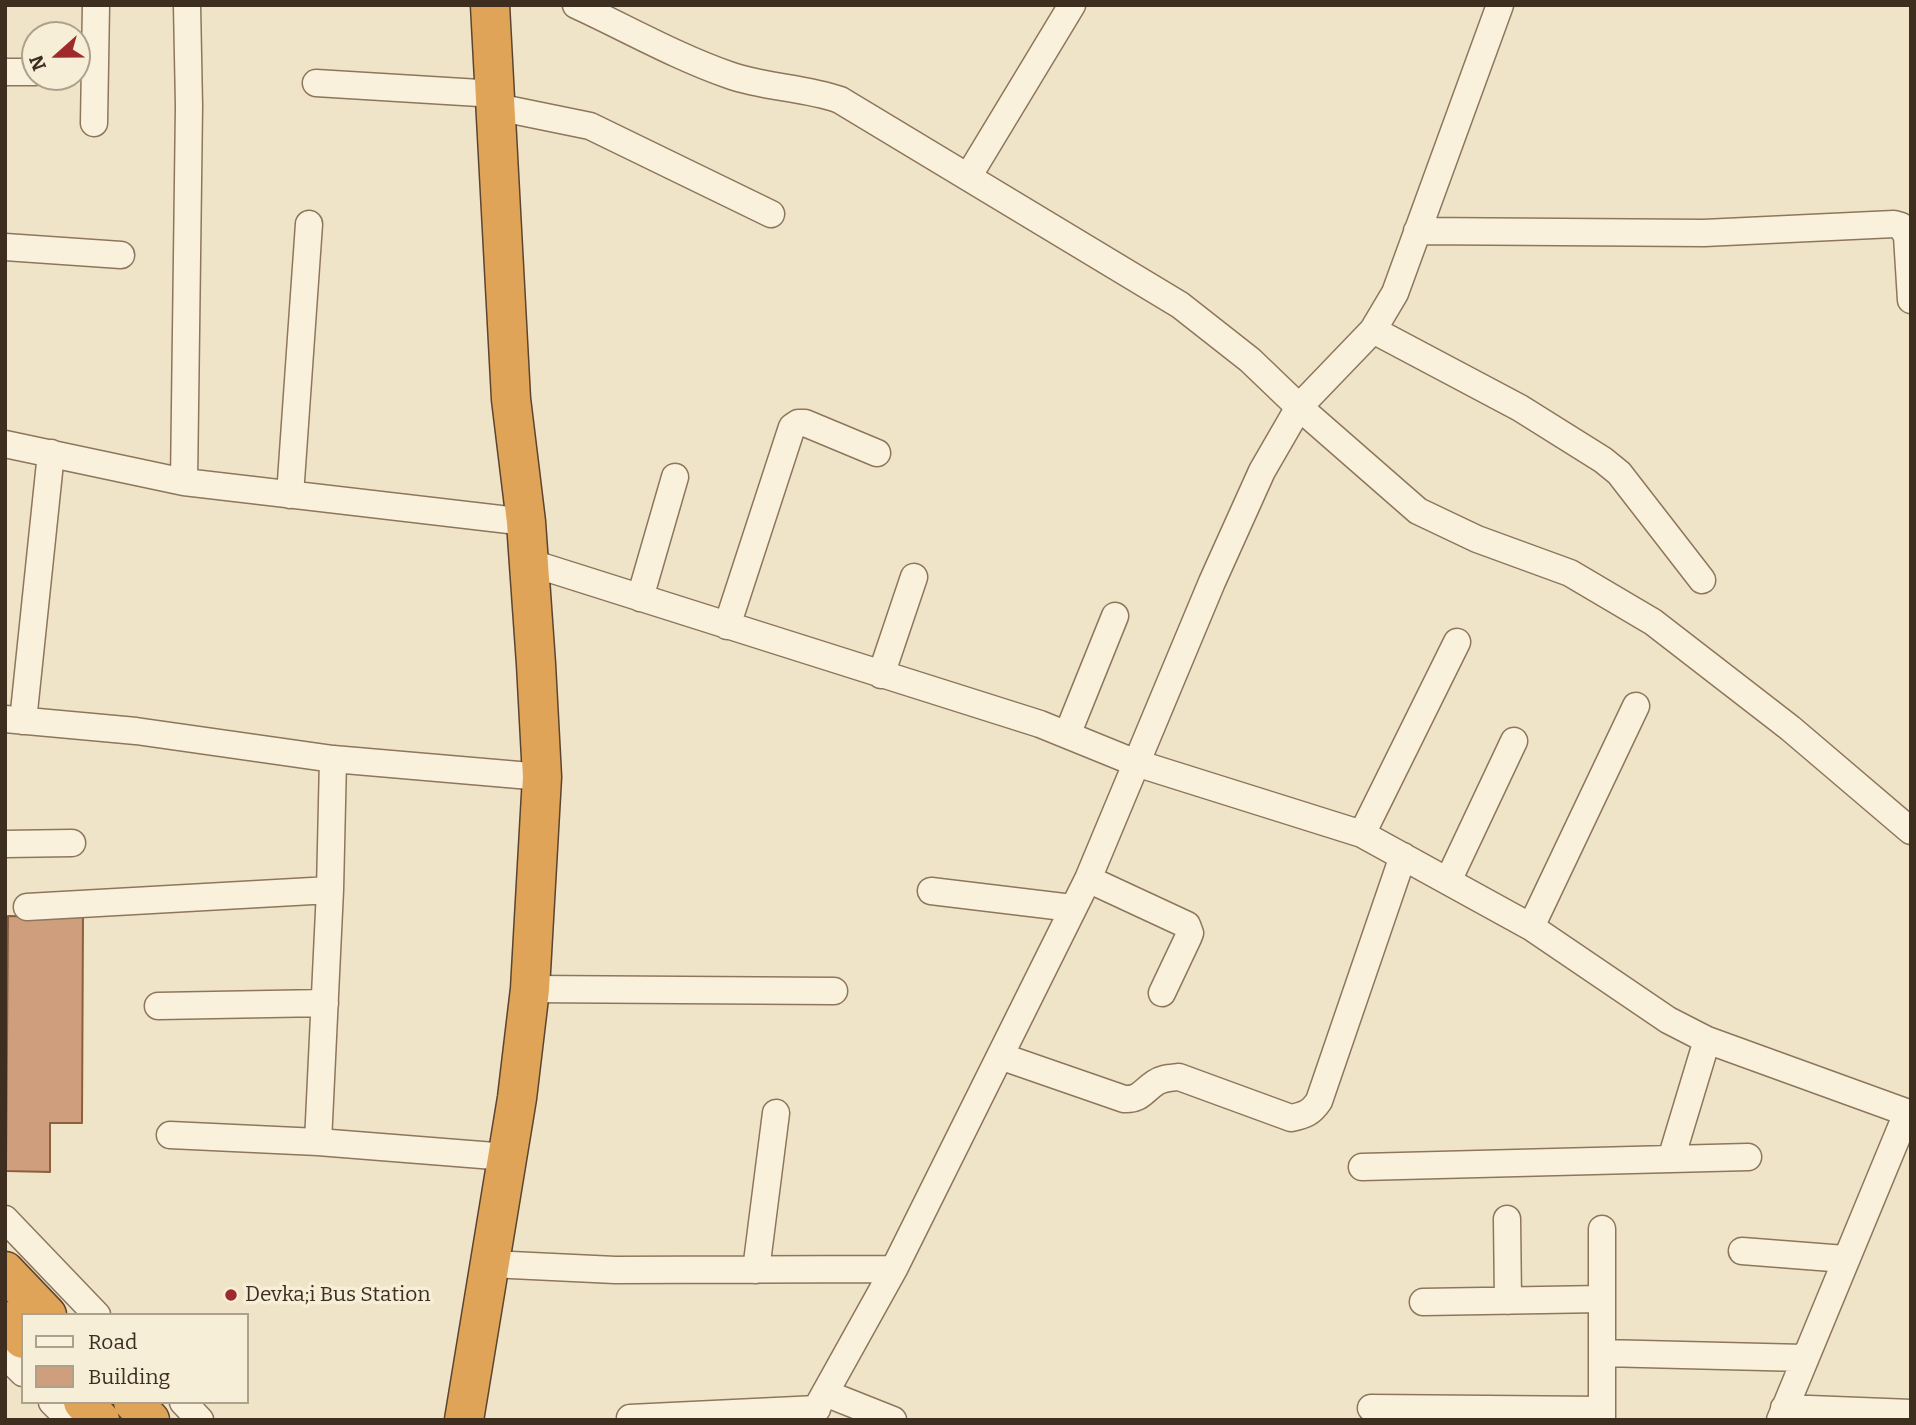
<!DOCTYPE html>
<style>
body{margin:0}
#map{position:relative;width:1916px;height:1425px;overflow:hidden;background:#f0e4c8;font-family:Bitter,serif}
canvas{display:block}
.frame{position:absolute;inset:0;border:7px solid #3d2e20;pointer-events:none}
.legend{position:absolute;left:21px;top:1313px;width:228px;height:91px;box-sizing:border-box;background:#f7eed8;border:2px solid #ada18e;margin:0;padding:9px 12px;list-style:none;font-size:21px;color:#3d2e20}
.legend li{display:flex;align-items:center;gap:14px;height:35px}
.legend b{width:35px;border:2px solid #ada18e}
.north{position:absolute;left:21px;top:21px;width:70px;height:70px;box-sizing:border-box;background:#f7eed8;border:2px solid #ada18e;border-radius:50%;rotate:249deg;font-size:19px;font-weight:700;line-height:28px;text-align:center;color:#3d2e20}
.north::after{content:'';display:block;margin:auto;width:24px;height:32px;background:#9e2a2b;clip-path:polygon(50% 0,100% 100%,50% 72%,0 100%)}
</style>
<div id="map">
<canvas width="1916" height="1425"></canvas>
<div class="frame"></div>
<ul class="legend">
<li><b style="height:9px;background:#faf1dc"></b>Road</li>
<li><b style="height:19px;background:#cf9f7d"></b>Building</li>
</ul>
<div class="north">N</div>
</div>
<script>
const g = document.querySelector('canvas').getContext('2d');
g.lineJoin = 'round';
function paint(path, color) { g.fillStyle = color; g.fill(path, 'evenodd'); }
function trace(path, color, width, dash) { g.strokeStyle = color; g.lineWidth = width; g.lineCap = dash ? 'butt' : 'round'; g.setLineDash(dash || []); g.stroke(path); }
function write(font, color, halo, rows, align = 'center') {
  g.font = font + ' Bitter,serif'; g.lineWidth = 7; g.setLineDash([]); g.textBaseline = 'middle'; g.strokeStyle = halo; g.fillStyle = color; for (const [text, x, y, turn = 0] of rows) {
    g.save(); g.translate(x, y); g.rotate((+turn || 0) * Math.PI / 180); g.textAlign = isNaN(turn) ? turn : align; if (halo) g.strokeText(text, 0, 0); g.fillText(text, 0, 0); g.restore();
  }
}
const building = new Path2D(`
 M8,916L83,917L82,1123H50V1172L6,1171Z`);
const minor = new Path2D(`
 M576,5C626,28 677,57 729,75C765,88 804,87 840,100L1180,305L1250,360L1299,407L1418,511L1477,539L1570,573L1653,622L1790,728L1911,831
 M5,72H35
 M316,83L496,94
 M497,107L590,126L771,214
 M94,123L96,5
 M968,177L1072,5
 M1417,231L1704,233L1894,224L1901,226L1907,236L1911,300
 M5,247L121,255
 M1373,330L1520,408L1603,460L1619,473L1702,580
 M5,444L184,482L526,522
 M184,482L189,106L187,5
 M290,495L309,224
 M528,562L1040,724L1136,763L1362,834L1531,927L1668,1020L1707,1040L1911,1114
 M640,598L675,477
 M727,626L792,427L798,423H805L877,453
 M881,675L914,577
 M5,719L136,731L333,759L542,777
 M23,721L51,453
 M1067,735L1115,616
 M1362,834L1457,642
 M5,844L72,843
 M1088,879L1187,925L1190,933L1188,938L1162,993
 M1448,881L1514,741
 M931,891L1072,908
 M27,907L330,890
 M1531,927L1636,706
 M530,989L834,991
 M158,1006L325,1003
 M1000,1056L1124,1099C1140,1100 1143,1091 1155,1083C1162,1078 1170,1078 1179,1077L1291,1118C1305,1115 1311,1113 1319,1101L1403,856
 M170,1135L318,1142L507,1157
 M318,1142L330,890L333,759
 M1671,1159L1707,1040
 M1362,1167L1748,1157
 M5,1219L97,1315
 M1507,1219L1508,1301
 M1742,1251L1845,1259
 M490,1264L615,1270L894,1269
 M756,1270L776,1113
 M1423,1302L1602,1299
 M1602,1353L1804,1358
 M5,1355L23,1373
 M825,1393L893,1420
 M52,1402L70,1420
 M183,1402L200,1420
 M1371,1408L1602,1410
 M1784,1408L1911,1413
 M630,1418L817,1409
 M810,1420L894,1269L1088,879L1212,582L1262,471L1299,407L1373,330L1395,293L1500,5
 M1602,1420V1229
 M1780,1420L1907,1113`);
const highway = new Path2D(`
 M5,1271L47,1315
 M5,1321L23,1339
 M83,1402L100,1420
 M133,1402L150,1420
 M464,1420L517,1098L530,989L542,777L536,664L526,522L511,399L490,5`);
const markers = [
 [231,1295,7,"#9e2a2b"]
];
const poiNames = [
 ["Devka;i Bus Station",245,1295]
];
paint(building, '#cf9f7d');
trace(building, '#8d5f41', 2);
trace(minor, '#8d765c', 29);
trace(highway, '#5b4430', 41);
trace(minor, '#faf1dc', 26);
trace(highway, '#e0a458', 38);
for (const [x, y, r, color] of markers) { const dot = new Path2D(); dot.arc(x, y, r, 0, 2 * Math.PI); g.fillStyle = color; g.fill(dot); trace(dot, '#f7eed8', 2.5); }
write('21px', '#3d2e20', '#f7eed8', poiNames, 'left');
</script>
